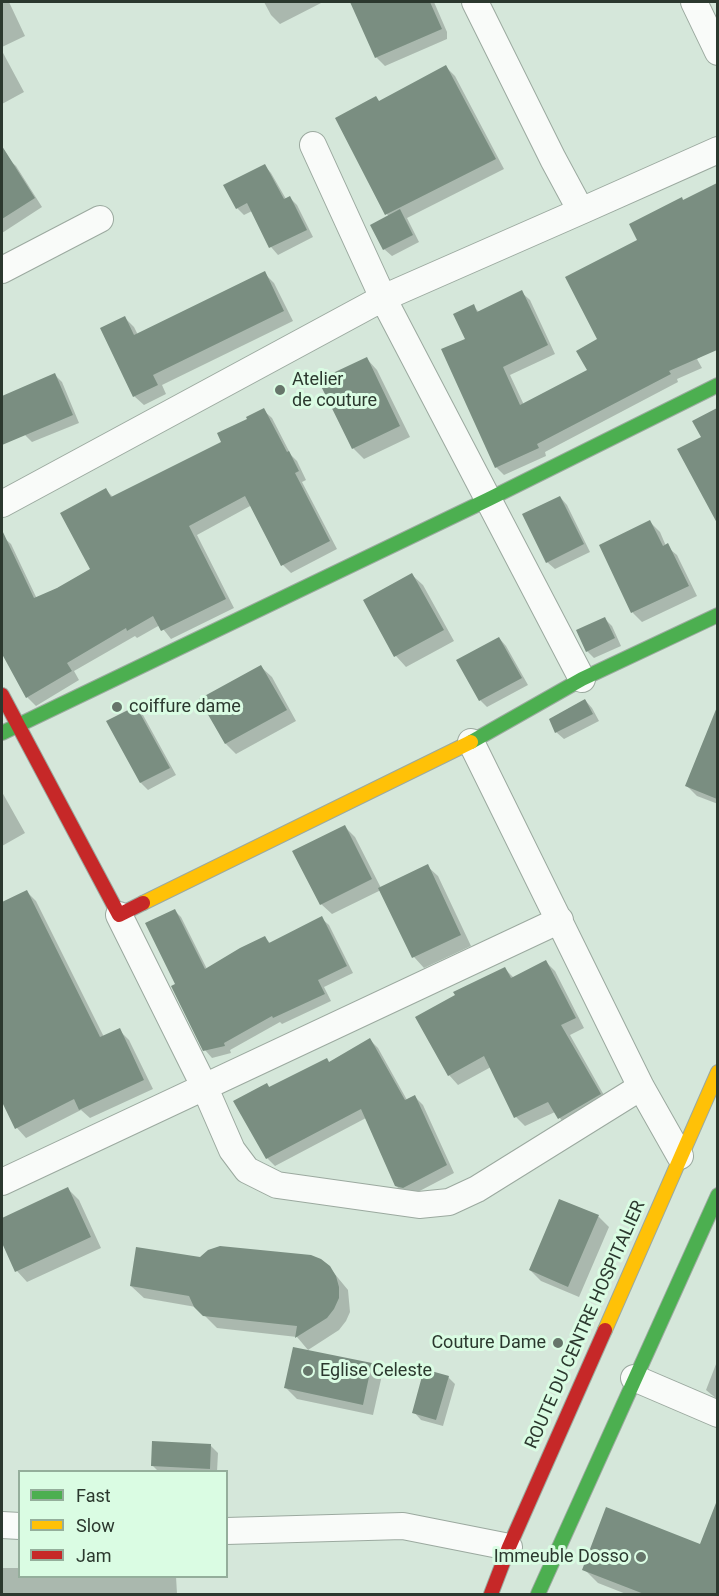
<!DOCTYPE html>
<style>
body{margin:0}
#map{position:relative;width:719px;height:1596px;overflow:hidden;background:#d5e7da;font-family:Roboto,sans-serif}
canvas{display:block}
.frame{position:absolute;inset:0;border:3px solid #2b382e;pointer-events:none}
.legend{position:absolute;left:18px;top:1470px;width:210px;height:108px;box-sizing:border-box;background:#dafce3;border:2px solid #94ae9b;margin:0;padding:8px 10px;list-style:none;font-size:18px;color:#2b382e}
.legend li{display:flex;align-items:center;gap:12px;height:30px}
.legend b{width:30px;border:2px solid #94ae9b}
</style>
<div id="map">
<canvas width="719" height="1596"></canvas>
<div class="frame"></div>
<ul class="legend">
<li><b style="height:8px;background:#4caf50"></b>Fast</li>
<li><b style="height:8px;background:#ffc107"></b>Slow</li>
<li><b style="height:8px;background:#c62828"></b>Jam</li>
</ul>
</div>
<script>
const g = document.querySelector('canvas').getContext('2d');
g.lineJoin = 'round';
function paint(path, color) { g.fillStyle = color; g.fill(path, 'evenodd'); }
function trace(path, color, width, dash) { g.strokeStyle = color; g.lineWidth = width; g.lineCap = dash ? 'butt' : 'round'; g.setLineDash(dash || []); g.stroke(path); }
function write(font, color, halo, rows, align = 'center') {
  g.font = font + ' Roboto,sans-serif'; g.lineWidth = 6; g.setLineDash([]); g.textBaseline = 'middle'; g.strokeStyle = halo; g.fillStyle = color; for (const [text, x, y, turn = 0] of rows) {
    g.save(); g.translate(x, y); g.rotate((+turn || 0) * Math.PI / 180); g.textAlign = isNaN(turn) ? turn : align; if (halo) g.strokeText(text, 0, 0); g.fillText(text, 0, 0); g.restore();
  }
}
const shadow = new Path2D(`
 M2,2H9L25,36L2,47Z
 M264,2H323L280,24L271,15Z
 M352,2H434L447,32V39L385,66L376,57Z
 M2,51L24,92L2,104Z
 M446,67L455,76L504,169L407,218L419,242L392,256L384,249L389,217L387,214Z
 M7,158L16,166L42,207L2,233V162Z
 M264,165L271,173L286,199L290,198L297,205L313,237L278,255L271,247L252,211L244,215L237,208Z
 M718,184V346L697,359L702,368L677,379L678,382L545,452L546,456L504,475L496,467L467,340L473,306L479,312L521,292L530,300L555,354L510,375L524,405L589,371L599,340L639,240L684,202Z
 M264,273L274,283L293,321L162,385L166,394L144,405L134,396L125,318L134,327L138,335Z
 M367,359L377,370L410,437L364,459L353,448Z
 M55,375L62,382L79,423L32,442L25,435Z
 M718,409V520L679,450L703,437L694,422Z
 M263,410L272,418L291,455L297,461L306,480L302,482L337,549L291,573L283,565L252,505L197,535L234,608L171,639L160,625L137,638L135,636L74,671L79,680L36,706L27,697L4,655L2,648V536L11,544L37,599L92,570L106,490L113,497L223,443Z
 M560,497L567,505L590,552L555,569L547,562Z
 M650,522L660,532L666,546L677,555L697,596L642,622L633,613L601,546Z
 M412,575L423,585L454,641L406,667L396,656L365,601Z
 M605,619L612,626L621,646L594,658L587,651Z
 M499,638L506,646L528,685L487,707L480,700Z
 M261,667L272,677L296,721L236,754L226,744L201,700Z
 M585,700L592,708L599,721L564,739L556,732Z
 M135,707L143,715L176,775L148,790L141,783L108,722Z
 M718,710V804L697,796L686,785Z
 M2,792L25,833L2,846Z
 M345,827L355,837L381,888L427,866L438,876L471,946L424,968L414,957L381,890L332,914L321,904Z
 M27,892L36,901L104,1037L119,1030L129,1040L153,1089L90,1118L81,1110L26,1138L17,1128L2,1099V952L11,947L2,928V904Z
 M174,910L181,917L207,969L265,938L271,944L321,918L329,925L353,973L324,987L331,1001L282,1024L280,1022L230,1050L231,1053L212,1058L205,1050L177,985Z
 M546,962L555,971L584,1028L570,1035L609,1104L568,1128L555,1112L525,1126L516,1117L491,1067L458,1085L449,1075L505,969L514,978Z
 M370,1040L378,1048L407,1100L415,1097L423,1105L454,1173L412,1195L405,1194L396,1186L366,1118L275,1166L267,1158V1084L270,1088L330,1063Z
 M68,1189L79,1200L101,1248L27,1282L17,1271L2,1239V1220Z
 M560,1201L599,1217L609,1227L579,1297L541,1281L530,1270Z
 M200,1258L329,1267L348,1290L350,1312L346,1321L339,1330L308,1350L297,1337L217,1328L196,1307L144,1298L131,1286Z
 M718,1359V1400L706,1390Z
 M371,1365L382,1375L373,1415L297,1399L286,1388Z
 M448,1377L455,1384L443,1426L421,1420L414,1412Z
 M211,1446L218,1453L217,1472H159L152,1465Z
 M718,1504V1594H626L598,1583L584,1569L701,1546Z
 M2,1568H20V1576H176L177,1594H2Z`);
const building = new Path2D(`
 M350,2H430L442,29L375,58Z
 M446,65L496,159L385,215L335,118L376,96L379,101Z
 M2,146L35,198L2,219Z
 M265,164L284,199L290,196L307,230L269,248L247,203L236,209L223,185Z
 M717,183V350L669,371L671,374L537,444L539,448L495,468L441,349L465,339L453,314L474,304L477,312L522,290L548,345L503,367L520,405L587,370L576,351L597,339L565,277L637,240L629,224L682,197L683,200Z
 M400,209L413,235L383,250L370,225Z
 M265,271L284,311L153,375L158,385L133,397L100,328L125,316L134,335Z
 M367,357L400,426L352,449L318,380Z
 M55,373L73,415L2,445V396Z
 M264,408L287,452L289,451L299,471L295,473L330,541L281,566L245,496L189,526L226,599L161,631L153,616L127,631L126,628L67,663L72,671L26,698L2,654V530L34,598L57,588L90,569L60,513L106,488L111,497L221,442L217,433L247,419L246,417Z
 M717,408V523L677,449L701,437L692,421Z
 M560,496L584,544L546,563L522,514Z
 M650,520L663,546L668,543L689,586L631,613L599,545Z
 M412,573L444,630L394,657L363,600Z
 M605,617L615,638L586,652L576,630Z
 M499,637L522,678L479,701L456,660Z
 M261,665L287,710L225,744L199,699Z
 M585,699L593,714L555,733L549,719Z
 M136,706L170,768L140,783L106,721Z
 M717,707V799L685,786Z
 M345,825L372,879L320,905L292,851Z
 M428,864L461,935L412,958L378,888Z
 M27,890L100,1037L120,1028L144,1080L79,1110L74,1099L15,1129L2,1102V902Z
 M175,909L205,969L240,948L265,936L269,943L322,916L347,966L318,980L325,994L273,1018L272,1016L224,1043L225,1046L203,1051L171,986L175,984L145,923Z
 M546,960L576,1018L561,1025L601,1094L558,1119L548,1102L514,1118L484,1056L448,1076L415,1017L455,995L453,992L505,967L511,978Z
 M370,1038L405,1100L415,1095L447,1165L403,1188L395,1186L361,1109L266,1159L233,1101L267,1083L269,1087L327,1058L329,1062Z
 M68,1187L91,1237L15,1272L2,1243V1218Z
 M559,1199L599,1215L568,1287L529,1270Z
 M220,1246L311,1255L321,1259L330,1266L336,1276L339,1287V1298L334,1309L327,1318L295,1338L297,1326L203,1316L194,1307L189,1296L130,1286L136,1247L200,1257L208,1250Z
 M293,1347L372,1363L363,1405L284,1388Z
 M424,1369L449,1376L436,1420L412,1413Z
 M152,1441L211,1444L210,1469L151,1466Z
 M716,1503L717,1594H644L582,1570L606,1507L700,1544Z`);
const street = new Path2D(`
 M475,2L553,159L581,211L718,150
 M694,2L718,52
 M313,145L383,298L582,679
 M2,270L100,219
 M2,504L383,298L581,211
 M471,742L641,1087L680,1156
 M119,915L205,1088L232,1150L247,1170L277,1185L419,1205L449,1202L477,1189L641,1087
 M2,1182L560,920
 M634,1378L718,1414
 M2,1525L20,1526
 M226,1531L403,1526L509,1547`);
const fast = new Path2D(`
 M2,733L489,499L718,385
 M471,742L582,679L718,615
 M538,1594L718,1195`);
const slow = new Path2D(`
 M143,903L471,742
 M605,1330L718,1072`);
const jam = new Path2D(`
 M2,695L119,915L143,903
 M491,1594L509,1547L605,1330`);
const markers = [
 [280,390,6,"#66756a"],
 [117,707,6,"#66756a"],
 [558,1343,6,"#66756a"],
 [308,1371,6,"#66756a"],
 [641,1557,6,"#66756a"]
];
const poiNames = [
 ["Atelier",292,380],
 ["de couture",292,401],
 ["coiffure dame",129,707],
 ["Couture Dame",546,1343,"right"],
 ["Eglise Celeste",320,1371],
 ["Immeuble Dosso",629,1557,"right"]
];
const streetNames = [
 ["ROUTE DU CENTRE HOSPITALIER",586,1325,-66]
];
paint(shadow, '#0003');
paint(building, '#7a8e81');
trace(street, '#9ba99f', 28);
trace(fast, '#9ba99f', 16);
trace(slow, '#9ba99f', 16);
trace(jam, '#9ba99f', 16);
trace(street, '#f9fbf9', 26);
trace(fast, '#4caf50', 14);
trace(slow, '#ffc107', 14);
trace(jam, '#c62828', 14);
for (const [x, y, r, color] of markers) { const dot = new Path2D(); dot.arc(x, y, r, 0, 2 * Math.PI); g.fillStyle = color; g.fill(dot); trace(dot, '#dafce3', 2); }
write('18px', '#2b382e', '#dafce3', poiNames, 'left');
write('18px', '#2b382e', '#dafce3', streetNames);
</script>
